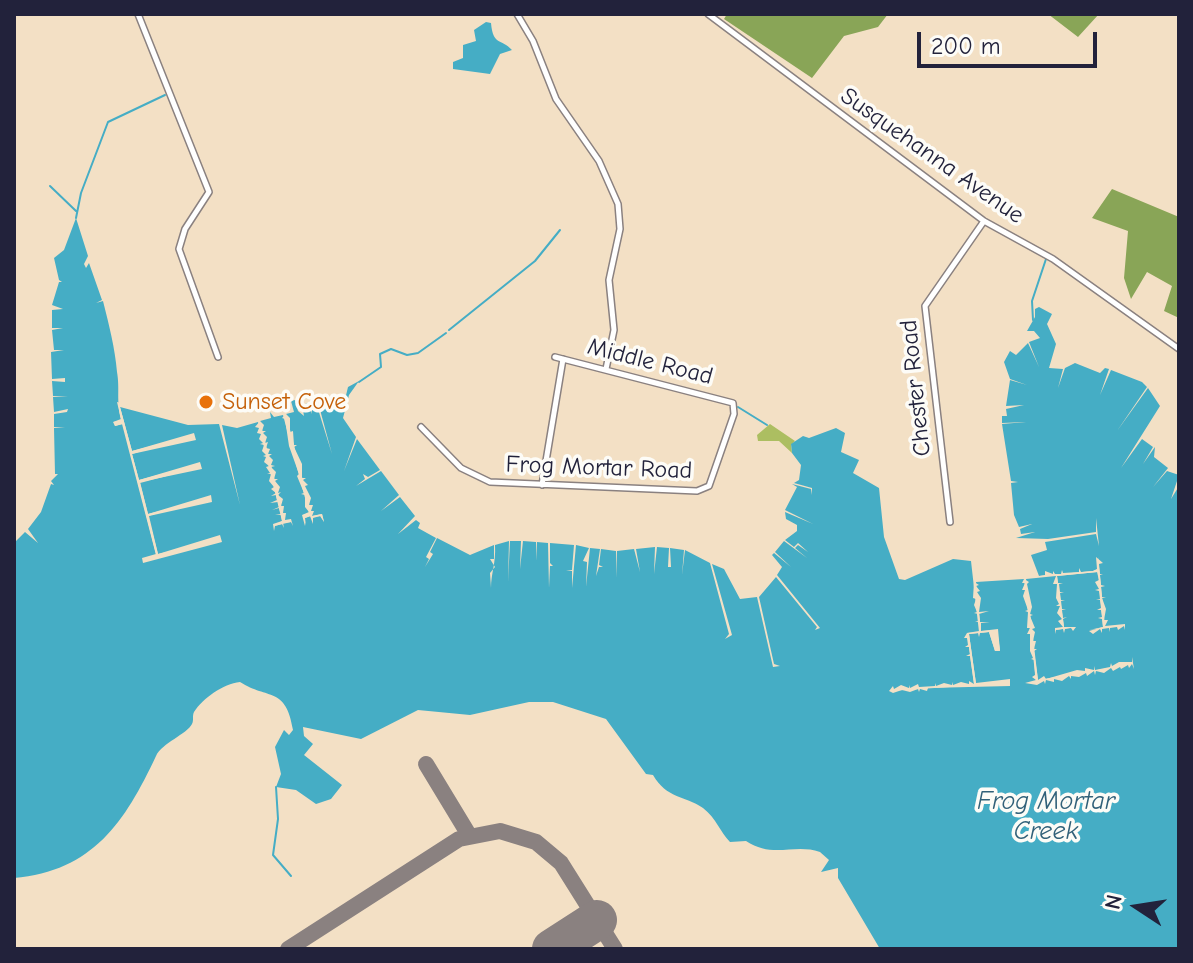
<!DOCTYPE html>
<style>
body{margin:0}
#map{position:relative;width:1193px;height:963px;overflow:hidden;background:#f3e0c5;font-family:"Comic Neue",sans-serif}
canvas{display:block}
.frame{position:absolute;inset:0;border:16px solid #22223b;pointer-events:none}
.north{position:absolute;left:1097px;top:867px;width:80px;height:80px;-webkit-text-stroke:6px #fdfcf7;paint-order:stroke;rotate:282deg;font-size:22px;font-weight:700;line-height:32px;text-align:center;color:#22223b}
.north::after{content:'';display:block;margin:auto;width:28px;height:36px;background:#22223b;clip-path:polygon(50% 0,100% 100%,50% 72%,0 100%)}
.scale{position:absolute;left:917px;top:32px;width:180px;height:36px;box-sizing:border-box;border:4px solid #22223b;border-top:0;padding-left:10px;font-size:24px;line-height:28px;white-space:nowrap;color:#22223b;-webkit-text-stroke:6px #fdfcf7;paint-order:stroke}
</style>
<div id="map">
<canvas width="1193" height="963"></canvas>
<div class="frame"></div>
<div class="north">N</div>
<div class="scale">200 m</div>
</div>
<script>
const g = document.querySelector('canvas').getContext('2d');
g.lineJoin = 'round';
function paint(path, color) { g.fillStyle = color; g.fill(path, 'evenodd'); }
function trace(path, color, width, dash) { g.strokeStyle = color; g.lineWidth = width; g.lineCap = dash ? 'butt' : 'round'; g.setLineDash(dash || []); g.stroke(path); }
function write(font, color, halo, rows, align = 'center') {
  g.font = font + ' "Comic Neue",sans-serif'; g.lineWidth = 7; g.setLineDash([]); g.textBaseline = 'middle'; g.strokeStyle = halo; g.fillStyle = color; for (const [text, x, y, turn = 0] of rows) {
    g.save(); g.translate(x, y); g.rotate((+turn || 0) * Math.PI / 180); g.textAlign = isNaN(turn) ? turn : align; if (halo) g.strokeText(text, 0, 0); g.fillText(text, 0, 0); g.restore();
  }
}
const green = new Path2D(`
 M770,424L795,441L791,445L792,453L779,441H758L757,435Z`);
const forest = new Path2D(`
 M727,14H888L878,27L844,36L812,78L724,19Z
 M1048,14H1099L1078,37Z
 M1112,189L1179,217V318L1164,311L1172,286L1147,272L1131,299L1124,278L1128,231L1092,218Z`);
const water = new Path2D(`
 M486,22L491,23C493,46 501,38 512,50L500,54L490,74L453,69V62L463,58V45L476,41L474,30Z
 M76,218L88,256L84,264L86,268L89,263L102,300L96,303L103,301C109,325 115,348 117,372C120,390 116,399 121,420L114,422L115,426L122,424L156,555L143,560L221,540L158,554L148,516L211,498L148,514L140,483L201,467L200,464L139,480L132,454L195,435L132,451L120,407L188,425L219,424L240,505L222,425L237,428L258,422L282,521L274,526L291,522L285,521L260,421L271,418L270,412L274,417L283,415L309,513L303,515L306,526L305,518L311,516L313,517L321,516L324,522L322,514L312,516L286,414L294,412L291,401L295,400L298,411L304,416L302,405L309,403L312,414V407L317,406L332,454L319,406L337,402L342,412L348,387L359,381L349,395L343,418L356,437L344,471L357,439L380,470L368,477L363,474L365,479L356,486L381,471L399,495L381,511L400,497L415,516L398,534L416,520L420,523L418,528L436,538L426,557L429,559L425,567L433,554L430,552L437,538L470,555L494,545V559H490L495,567L490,573L491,588C491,573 496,564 495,545L509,541L508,582L510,541H521L520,569L523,541L536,542V561L537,542L548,543L549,588L550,566H553L550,563V543L574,545L572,570H566L572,571V588L576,545L589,548L583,561L587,562L586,587L590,548L600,549L596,576L599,567H603L599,565L601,549L616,551V578L617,551L634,549L640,572L636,549L655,547L654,574L657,547L669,548L668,567H671L670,548L684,550L682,575L685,550L710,563L729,634L725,639L732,635L712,564L724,569L740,599L757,597L773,667L780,666L774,664L759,597L776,577L817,627L815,630L820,628L777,575L782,567L772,555L774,553L791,567L775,552L784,541L807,558L795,548L798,545L808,552L798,543L794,547L785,540L797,531V525L786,519L785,512L813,524L785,510L797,487L792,484L811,489L812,495V488L794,483L799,480L801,465L792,453L791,444L803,436L809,438L836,428L845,433L841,452L859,460L853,473L879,488L884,537L899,579L905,580L953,559L971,561L979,632L967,633L974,684L889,691L1010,683L976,684L969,634L989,632L995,651L1000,650L997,630L981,631L976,582L1024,579L1036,681L1025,683L1133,664L1038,680L1026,579L1056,576L1063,627L1055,630L1076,627H1064L1057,576L1098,572L1103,627L1089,630L1125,625L1105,627L1098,557V569L1093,571L1039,576L1031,555L1047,550L1045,542L1096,534L1099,546L1096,518V532L1048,539L1016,538L1035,532L1021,534L1020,529L1032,524L1019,527L1014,515L1011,483L1018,482L1011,481L1002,424L1026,422L1002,423V416H1007L1006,409L1024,405L1006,406L1010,380L1027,385L1010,379L1004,362L1010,351L1016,355L1028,343L1039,367L1029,342L1040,338L1034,331H1027L1035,317V309L1039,307L1052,314L1047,324L1056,344L1049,368L1063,369L1058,388L1065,368L1075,363L1100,373L1105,368L1109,369L1100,395L1111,370L1142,382L1147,387L1117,431L1148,388L1160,406L1121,468L1142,439L1153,447L1143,464L1155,447L1154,457L1168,468L1153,487L1167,471L1179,475L1171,499L1179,486V949H880L838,878V868L821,872L829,860L820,852C794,843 773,859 746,841L730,842C720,832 717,819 703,808C684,795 667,799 653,775L646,774L606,719L553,702H529L470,715L418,710L361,739L303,727L304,736L313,744L304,755L342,785L331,799L316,804L296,790L276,787L281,774L275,747L284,730L289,735L293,730C286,686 268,700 240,682C223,684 203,698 194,712C192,716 194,720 192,724C187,734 162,743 156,756C125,822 93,871 14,878V543L25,532L38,543L28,529L41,512L51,484L54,485L51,481L58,474H55L54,428H65L54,427V414L67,412L68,409L54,412L53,397H68L53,396L52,381L65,382V378L52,379L51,352L64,350H54L52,330L63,328H52V310L63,309L52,305L59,282H62L59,280L54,258L64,250Z`);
const pier = new Path2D(`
 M117,402L128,405L120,407L132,451L194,433L196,440L132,454L139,480L200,462L202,469L140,482L148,514L211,495L212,502L149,516L158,554L220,535L222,542L143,563L142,558L156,554L123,424L115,426L113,422L121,419Z
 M286,414L290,418V432L293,431L294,445H297L294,447L302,464V478H306L303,480L308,485L305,486L311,498L309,505H313L311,511H314L312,516L322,514L324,522L320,516L313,518V524L310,516L305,518V526L302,515L309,512L305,507V495L301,494L304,493L297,476L299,474L289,446L285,419L282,418Z
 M260,421L264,425L262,431H266L263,433L267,437L265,443L268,442L266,448L270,449L268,454H272L269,456L273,460L271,465L275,466L271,467L276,472L274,479H278L275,481L280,487L278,493L281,492L278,495L283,499L281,506H284L283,513H286L285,520L291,519L293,526L291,522L283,523L284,528L282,524L275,526L274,531L273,524L282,521L281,515H275L281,514L279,508L272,510L279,507L278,502L270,503L277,500L276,495L271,496L276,493L271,489L274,487L269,481L271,474H267L270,473L266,467L269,466L264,462L266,457L263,456L266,455L262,451L264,445L260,444L263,443L259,439L261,434L257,433L259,428L255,427Z
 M1096,557L1103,563L1099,564L1100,574H1103L1100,575L1101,585L1105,586L1101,587L1102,597H1106L1102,598L1106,609L1104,620H1108L1105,626L1125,624V630L1124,626L1118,630L1117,627L1110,628V632L1109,628L1102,629V633L1100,629L1093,634L1089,631L1103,627L1102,619L1098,618L1102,617L1101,610H1097L1101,608L1100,600H1096L1100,599L1099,591L1095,590L1099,589L1095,582L1099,580L1097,572L1057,576L1058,583H1063L1059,584L1060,592H1064L1060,593L1061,600H1065L1061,601L1062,609H1066L1062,610L1063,618L1067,617L1063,619L1064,627H1076L1073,631L1071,628L1065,629L1064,633L1063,629L1056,630L1055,634V628L1063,627L1058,621L1062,619L1057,613L1060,606H1056L1059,604L1056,598L1057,584H1053L1056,576H1039L1045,575V571L1053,574V571L1055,574H1061L1062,570L1063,573L1079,572V568L1081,572L1093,571L1097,569Z
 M1024,579L1029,582L1027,584L1032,607L1030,614L1033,615L1030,616L1035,628L1032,629L1035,632L1033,641H1036L1034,649H1037L1034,651L1038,680L1044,676L1046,679L1077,670L1085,671V668L1094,670V666L1095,670L1110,667L1111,663L1112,666L1119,662H1132V657L1134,669L1132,664L1129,668L1128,665L1121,669L1120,667L1113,671L1111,668L1104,673L1096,671L1095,675L1094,671L1087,676L1086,673L1079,677L1071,676V679L1069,676L1062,681L1054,679V682L1046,680L1045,684L1044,681L1037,685L1025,683L1036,680L1032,677L1035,675L1034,660L1031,659L1033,658L1030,651V634H1027L1030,628H1027L1028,612L1025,611L1028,610L1023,596L1025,590H1022L1025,583H1022Z
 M974,582L979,585L976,586L980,591L977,592L981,598L979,612L989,611L979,614L980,622H990L981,623V631L998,629L1000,651H995L989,632L980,633L979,637L978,633L969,634L976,683L1010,679V686L928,688L927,691L920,689L919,692L918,689L910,692L902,690L893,693L889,691L893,686L894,689L901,685L909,688V685L910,688L918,684L919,687L935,686V683L936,686L944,683L952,685V682L953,685L961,682L969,684V681L974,684L970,656H966L970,654L969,647H965L968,645L967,638H964L967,633L979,631V622H975L978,621V614L974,613L977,612L974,605L976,599L973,598Z`);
const stream = new Path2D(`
 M50,186L76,211
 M76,218L81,193L108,122L165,95
 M1033,320L1032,301L1046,259
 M449,330L535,261L560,230
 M359,382L381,367L380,354L391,349L407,355L418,353L446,333
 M738,407L767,425
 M276,787L278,819L273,855L291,876`);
const taxiway = new Path2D(`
 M426,764L469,835
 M288,949L459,839L500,831L536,842L561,863L615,949`);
const runway = new Path2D(`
 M552,949L597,920`);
const street = new Path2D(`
 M138,14L209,192L185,229L179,249L218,357
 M517,14L533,41L556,99L599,161L618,204L620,229L609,280L614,330L606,369
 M708,14L984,221L1053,259L1179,349
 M421,427L461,468L490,482L697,491L709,486L734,414L733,403L555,357
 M542,485L563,359
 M950,522L925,306L984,221`);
const markers = [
 [206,402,8,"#e8710a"]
];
const streetNames = [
 ["Susquehanna Avenue",932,156,35],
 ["Middle Road",650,362,14],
 ["Chester Road",916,388,-96],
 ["Frog Mortar Road",599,468,2]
];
const foodNames = [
 ["Sunset Cove",222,402]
];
const waterNames = [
 ["Frog Mortar",1046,802],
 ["Creek",1046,832]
];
paint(green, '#acbe61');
paint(forest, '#89a557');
paint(water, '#45adc5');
paint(pier, '#f3e0c5');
trace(stream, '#45adc5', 2);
trace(taxiway, '#8a8180', 16);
trace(runway, '#8a8180', 40);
trace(street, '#8a8180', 8);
trace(street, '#fff', 5);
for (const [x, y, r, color] of markers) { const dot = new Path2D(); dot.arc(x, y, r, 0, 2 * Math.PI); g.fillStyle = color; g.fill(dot); trace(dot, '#fdfcf7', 3); }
write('24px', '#22223b', '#fdfcf7', streetNames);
write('24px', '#c56008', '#fdfcf7', foodNames, 'left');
write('italic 26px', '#326179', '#fdfcf7', waterNames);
</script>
